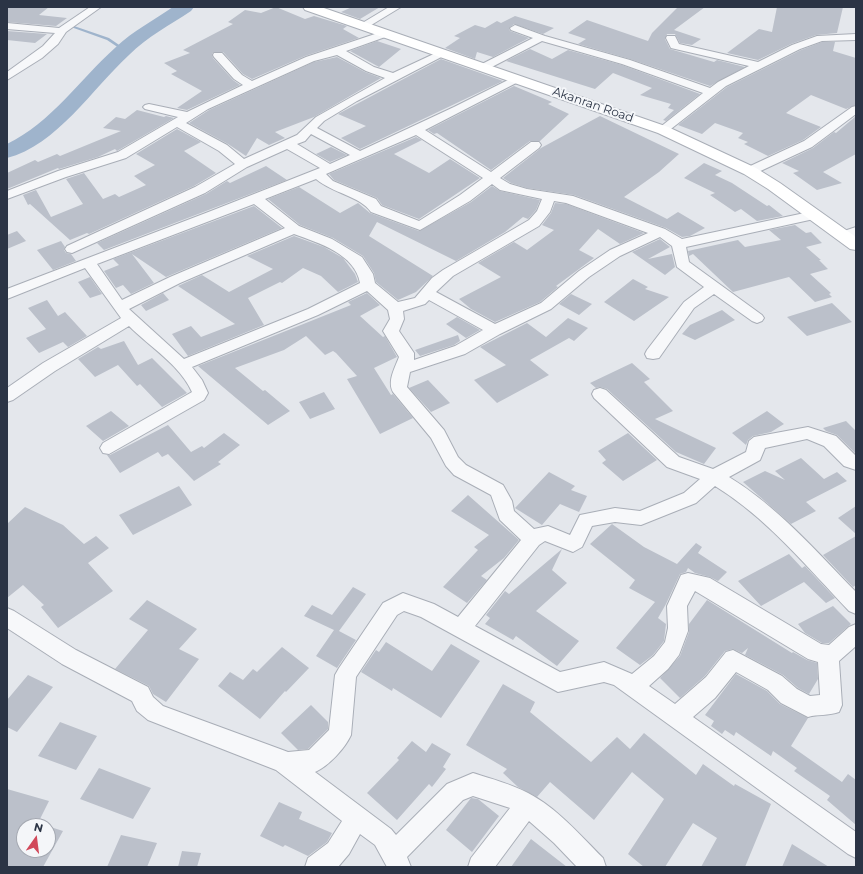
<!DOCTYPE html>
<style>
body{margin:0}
#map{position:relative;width:863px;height:874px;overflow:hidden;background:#e4e7ec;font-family:Montserrat,sans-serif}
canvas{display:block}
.frame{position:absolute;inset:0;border:8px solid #2b3445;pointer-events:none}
.north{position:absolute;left:16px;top:818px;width:40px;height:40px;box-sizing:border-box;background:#f4f6f9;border:1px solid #a4a8b1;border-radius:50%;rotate:14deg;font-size:11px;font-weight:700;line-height:16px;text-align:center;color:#2b3445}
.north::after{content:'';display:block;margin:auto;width:14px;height:18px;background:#d1495b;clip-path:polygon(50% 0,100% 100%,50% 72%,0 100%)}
</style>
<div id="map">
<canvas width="863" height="874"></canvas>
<div class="frame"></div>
<div class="north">N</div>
</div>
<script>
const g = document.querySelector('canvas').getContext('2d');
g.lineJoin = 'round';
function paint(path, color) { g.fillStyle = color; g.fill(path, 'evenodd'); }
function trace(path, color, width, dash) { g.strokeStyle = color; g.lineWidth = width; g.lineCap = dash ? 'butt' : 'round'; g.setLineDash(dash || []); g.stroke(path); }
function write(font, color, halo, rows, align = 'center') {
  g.font = font + ' Montserrat,sans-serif'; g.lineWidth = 4; g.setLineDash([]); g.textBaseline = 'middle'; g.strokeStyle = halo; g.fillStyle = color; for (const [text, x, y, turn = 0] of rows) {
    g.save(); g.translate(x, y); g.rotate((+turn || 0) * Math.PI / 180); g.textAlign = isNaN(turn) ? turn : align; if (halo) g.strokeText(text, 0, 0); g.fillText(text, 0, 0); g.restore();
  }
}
const stream = new Path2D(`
 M75,23L77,24L74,26L109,38L125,49L122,50L107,40L71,27V25Z`);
const river = new Path2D(`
 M173,7H194L191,11C170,25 147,37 129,55C93,88 56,146 7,158V144C51,123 80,79 116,47C133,31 154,20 173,7Z`);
const building = new Path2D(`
 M7,7H49L39,15L67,18L56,26L7,22Z
 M276,7L305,19L314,16L347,26L343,29L359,38L305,56L252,79L243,74L223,52H214L212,54L213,58L233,80L240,85L187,110L177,108L202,91L171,74L177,71L164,63L190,53L183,50L233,24L228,22L245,10L261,13Z
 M352,7H380L360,19L341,12Z
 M678,7H705L674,30L701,39L692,45L680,43L675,34H667L665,39L670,49L714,62L717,60L745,67L710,86L630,59L578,44L586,39L568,33L587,20L648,41L652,33Z
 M777,7H843L837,33L816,35L791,44L758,60L727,53L759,29L772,32Z
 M515,16L554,28L543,34L514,24L509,28L510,31L529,38L493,57L477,52L475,59L445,48L460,38L454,36L475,25L485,28L497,21L501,23Z
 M7,31L47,34L35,43L7,40Z
 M377,41L401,49L379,67L350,51Z
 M822,42H835L833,51L856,58V105L846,109L811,95L786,113L821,127L803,140L768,156L744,144L748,142L738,138L743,133L715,123L702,134L678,125L727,87L801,50Z
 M530,49L552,59L568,50L622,65L700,94L666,121L663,120L674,110L668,108L671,104L640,95L652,88L613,73L595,89L506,61Z
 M337,57L365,72L381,78L314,117L275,132L285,138L269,145L257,138L246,156L228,144L189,123L209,110L314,62Z
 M441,59L503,81L360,149L341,138L366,126L338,114Z
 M514,86L552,102L548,104L569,114L540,141H530L491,170L437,133L434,134L428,130Z
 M137,110L164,117L166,116L174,118L117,151L115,149L98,157L59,169L58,168L7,189V173L35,160L38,162L57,154L60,156L121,131L103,128L116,117L125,119Z
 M600,116L679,154L659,172L624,197L667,219L678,212L705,228L690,236L682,237L666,228L574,195L527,188L511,183L503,178L541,148Z
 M856,116V154L823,172L842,183L817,190L793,173L799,171L782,163L813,148L834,132L836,133Z
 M177,129L201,142L184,151L216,173L194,186L89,234L87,233L70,240L30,204L28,205L23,195L36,190L51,217L83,204L66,179L84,173L103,199L115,194L119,197L146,185L134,176L155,165L136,154Z
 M416,137L422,140L394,154L429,173L450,159L480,178L419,219L382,205L377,198L334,180L329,174Z
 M331,147L347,155L330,162L316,154Z
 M704,163L722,171L715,175L732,183L767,206L769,205L783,216L757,221L741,209L735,212L710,195L715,193L684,178Z
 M266,166L287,180L104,250L97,243L206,194L227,181L230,183Z
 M492,186L500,191L540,200L536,210L528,219L523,217L505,232L456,261L377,222L369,236L433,276L416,292L398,300L376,282L374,273L363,256L333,238L300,225L268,199L299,187L340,213L358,203L370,213L419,231L471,202Z
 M555,203L566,204L644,233L620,244L598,229L579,250L594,258L556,286L558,287L540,302L495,322L471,309L459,299L501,277L478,263L514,242L527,250L554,230L542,225L551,213Z
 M254,206L282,228L166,277L132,254L154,283L131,294L123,285L116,288L104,271L119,265L113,259Z
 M795,225L806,233L811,232L822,243L806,247L821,260H819L828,269L810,274L831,293L829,294L832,297L815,302L789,277L733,292L693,254L689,256L688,251L738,240L745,247L781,240L769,230Z
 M17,231L26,241L7,249V235Z
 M294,236L324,247L343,258L355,274L358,282L338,292L321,276L303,268L282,283L280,282L248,298L264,325L188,356L172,334L191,326L201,337L235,324L178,286L202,275L229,292L273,269L247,256Z
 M660,239L670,247L648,259L672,254L675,267L665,275L632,252Z
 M61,241L65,247L64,250L66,253L71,254L76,261L53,270L37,250Z
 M90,277L102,294L90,298L78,282Z
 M633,279L648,287L645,289L669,297L634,321L604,302Z
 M163,293L169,300L146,311L141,305Z
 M367,293L380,305L360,316L383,337L385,336L397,357L374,368L391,395L393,394L413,418L380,434L347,379L357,376L336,353L333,351L325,355L306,336L284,350L235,368L263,391L265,390L290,411L268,425L198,366L351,305L348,302Z
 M571,294L592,304L579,315L559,304Z
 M47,300L58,316L65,312L87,336L68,347L63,342L39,353L26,338L46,329L28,308Z
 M832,303L852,322L807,336L787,317Z
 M722,310L735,320L695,340L682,334L690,325Z
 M457,317L480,330L466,338L446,324Z
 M568,318L588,328L574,341L569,338L530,360L549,375L497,403L474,380L506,365L480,347L527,323L546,337Z
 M458,335L460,341L454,345L420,356L415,350Z
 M124,341L138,365L152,358L187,393L162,407L140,384L137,386L118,365L95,377L78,359L98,347L101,349Z
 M632,363L650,379L644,382L673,411L655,419L716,448L704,464L676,452L607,389L600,387L596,388L590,383Z
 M428,380L450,403L431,412L409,388Z
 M324,392L335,409L310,419L299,402Z
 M111,411L129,426L103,441L86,426Z
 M767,411L784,424L771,432L753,436L748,440L746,445L732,433Z
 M846,421L856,431V454L837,435L826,431L823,428Z
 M168,425L191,452L202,446L204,448L224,433L240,445L218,462L221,464L194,481L168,454L162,457L158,452L120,473L107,455H110Z
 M628,433L657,460L623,481L602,463L606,460L598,451Z
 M801,458L824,479L837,472L847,481L806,502L816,511L791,524L743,482L765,471L785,480L775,471Z
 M549,472L575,486L571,490L587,496L579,512L560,504L542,525L515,508Z
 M179,486L192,505L133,535L119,515Z
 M468,495L519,540L504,558L481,576L487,580L467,603L443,587L478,550L474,547L489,535L451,511Z
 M856,506V534L838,518Z
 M25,507L63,525L84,544L96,536L109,548L88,563L113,591L58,628L41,607L44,605L23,585L7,598V524Z
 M612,524L644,547L677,564L696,543L702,547L698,553L727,572L718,581L710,577L695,573L688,568L686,572L680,574L666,604L658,618L666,624L664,641L653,655L640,665L616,648L655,602L629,588L635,580L590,544Z
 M856,536V585L853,587L823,555Z
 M562,549L552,570L567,583L536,611L579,641L557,666L516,636L513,640L485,624L490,618L486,615L505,591L509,594Z
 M789,554L802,568L805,566L835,598L826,603L804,582L761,606L738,581Z
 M353,587L366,594L339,631L356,640L337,668L316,656L334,630L304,616L312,605L332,615Z
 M147,600L197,629L179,649L199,659L166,702L153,694L149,686L115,669L148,630L129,619Z
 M707,600L792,653L793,652L807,660L817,663L818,679L809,694L798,688L783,675L745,655L748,648L742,653L733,649L725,651L705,676L680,698L660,678L680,656L689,632V624Z
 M833,606L851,624L829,643H822L805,633L798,624Z
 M386,642L432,671L451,644L480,661L441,718L393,688L392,691L361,672L376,650L379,652Z
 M282,647L309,668L286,692L285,691L260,719L218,686L230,672L243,680L253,669L257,672Z
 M736,674L767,691L780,704L808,718L791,746L842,782L848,774L856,780V825L827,800L830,796L794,771L797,768L773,751L771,756L736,732L734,736L725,730L722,734L711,726L714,721L705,715Z
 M28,675L53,687L17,732L7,727V700Z
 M503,684L535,702L530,712L591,762L617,737L630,749L644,733L696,775L703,764L734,786L735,784L771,804L745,867H701L717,838L693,823L665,867H644L628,854L664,799L632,772L594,820L550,782L537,797L518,787L503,773L507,769L466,745Z
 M311,705L328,722V729L308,749L298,750L281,733Z
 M60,722L97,736L76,770L38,756Z
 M412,741L426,752L432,743L451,754L443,767L446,769L432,787L429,784L397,820L367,793L399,760L397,758Z
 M99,768L151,788L133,819L80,799Z
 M7,789L49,801L38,823L63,831L43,867H7ZM24,826H48V850H24Z
 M471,798L478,799L499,816L472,852L446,830Z
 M279,802L302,812L299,819L332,833L327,842L308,856L285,845L283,847L260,836Z
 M121,835L157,843L147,867H107Z
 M531,839L567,867H511Z
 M792,844L829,867H782Z
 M182,851L201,853L197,867H178Z`);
const street = new Path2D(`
 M90,7H101L66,32L58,44L42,58L7,80V72L43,46L55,33L7,29V23L59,28Z
 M389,7H401L368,27H360L359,25Z
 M515,25L545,36L630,60L710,88L718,82L749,66L671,48L666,38L667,36H675L679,44L758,62L792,45L817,36L856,34V40L822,41L800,49L726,86L667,132L663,134L657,130L659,128L703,93L622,64L542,41L486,70H478L477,68L478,66L533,38L511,30L510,28Z
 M384,31L388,32L389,34L388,36L346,51L374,67L393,73L438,52L442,51L447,54L357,101L324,121L317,128L360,151L454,107L516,76L521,79L520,81L425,130L491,172L531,142H539L541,145L539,148L500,178L510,184L527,189L573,196L665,229L682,239L814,211L819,212L821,215L819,218L814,219L686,247L689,262L762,315L764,318L762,321L757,323L752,321L714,294L694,308L659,358L653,359L647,358L645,354L647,350L684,302L704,287L677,267L672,246L660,237L620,256L589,277L551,309L500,334L465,354L410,372L407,387L444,430L458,457L466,465L503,485L512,501L514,511L534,529L548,526L570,535L580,515L615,508L640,511L684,493L700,479L667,467L594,398L592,394L594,390L600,388L606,390L679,457L713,469L746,452L749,441L754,437L808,427L836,436L856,456V470L844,466L824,446L807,439L765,448L760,460L729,477C778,507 816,551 856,592V614L849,611C807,567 767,518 715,486L696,503L641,525L615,522L592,526L582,547L573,552L545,541L539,545L475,626L560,672L604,662L632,674L654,656L665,642L668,628L667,606L681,575L688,573L710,578L821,644L829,645L849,627L856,624V646L839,661L842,705L839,712C828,716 818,714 808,717L781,703L768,690L736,672L715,698L693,717L856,832V858L848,854L614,685L604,682L558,692L421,617L404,611L397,615L356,677L351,735C345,748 329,766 315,772L391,829L396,835L447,784L473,773C492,779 511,784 528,793C557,808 580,835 603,858L606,867H577L554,843L529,821L495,867H468L471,858L510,808L473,796L463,800L407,857L411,867H387L375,845L360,834L349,854L338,867H305L308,858L328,843L342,821L276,770L148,720L137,711L132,701L62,664L7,628V608L14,611L76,650L148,687L153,697L163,706L280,749L288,752L309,750L329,730L335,675L339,668L383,603L403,593L434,604L458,617L521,540L500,520L491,495L454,475L446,466L431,438L393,392C387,381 395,368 399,357L383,331L390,319L388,310L367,291L318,315L192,367L202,380L208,393L204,400L109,454L103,453L100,448L103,443L192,392C180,365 150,347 129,326L55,371L13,400L7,402V388L43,363L121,318L85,268L7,299V289L211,211L320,168L287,149L247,167L205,193L72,253L67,252L65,249L67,246L195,187L235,164L219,151L177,127L126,158L66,177L7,199V191L58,171L118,152L178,117L145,109L143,107L145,105L149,104L187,112L243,85L234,79L214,57L213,55L214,53H222L242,75L252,81L306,57ZM337,55L366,71L385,78L316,117L297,135L244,159L227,145L186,123L208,109L314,61ZM311,134L350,155L330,164L297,144L305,141ZM416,135L483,178L460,195L419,221L381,206L376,199L333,181L326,174ZM316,179C332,193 360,196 371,212L420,230L470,201L492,184L500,190L542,199L537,211L529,220L443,270L432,278L415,298L398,302L375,283L373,274L362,257L332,239L299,226L265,199ZM554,201L566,203L648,233L610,250L579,271L541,303L495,324L436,292L453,276L539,226L550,212ZM254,204L285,228L170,277L122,300L97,264ZM294,234C319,243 355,254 360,283L308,309L184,359L129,309L180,283ZM429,300L483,330L455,346L414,360V353L399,331L404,319L403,311L425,304ZM695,591L808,659L818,662L820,695L810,696L797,689L782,676L733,650L726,652L706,677L675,704L649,686L668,669L679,655L688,631L687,606Z
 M856,106V114L812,147L754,174H746L744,171L746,168L804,141L852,107Z
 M856,227V236L843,240L838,239L836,236L838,233Z`);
const secondary = new Path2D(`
 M303,7H321L668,127L756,168L780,183L856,237V250L850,249L768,189L744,174L658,133L305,10Z`);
const farStreetnames = [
 ["Akanran Road",593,105,19]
];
paint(stream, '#9fb4cc');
paint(river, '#9fb4cc');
paint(building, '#bbc0ca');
trace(street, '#a9aeb7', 2);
trace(secondary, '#a9aeb7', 2);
paint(street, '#f7f8fa');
paint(secondary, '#fff');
write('12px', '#2b3445', '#f4f6f9', farStreetnames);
</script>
